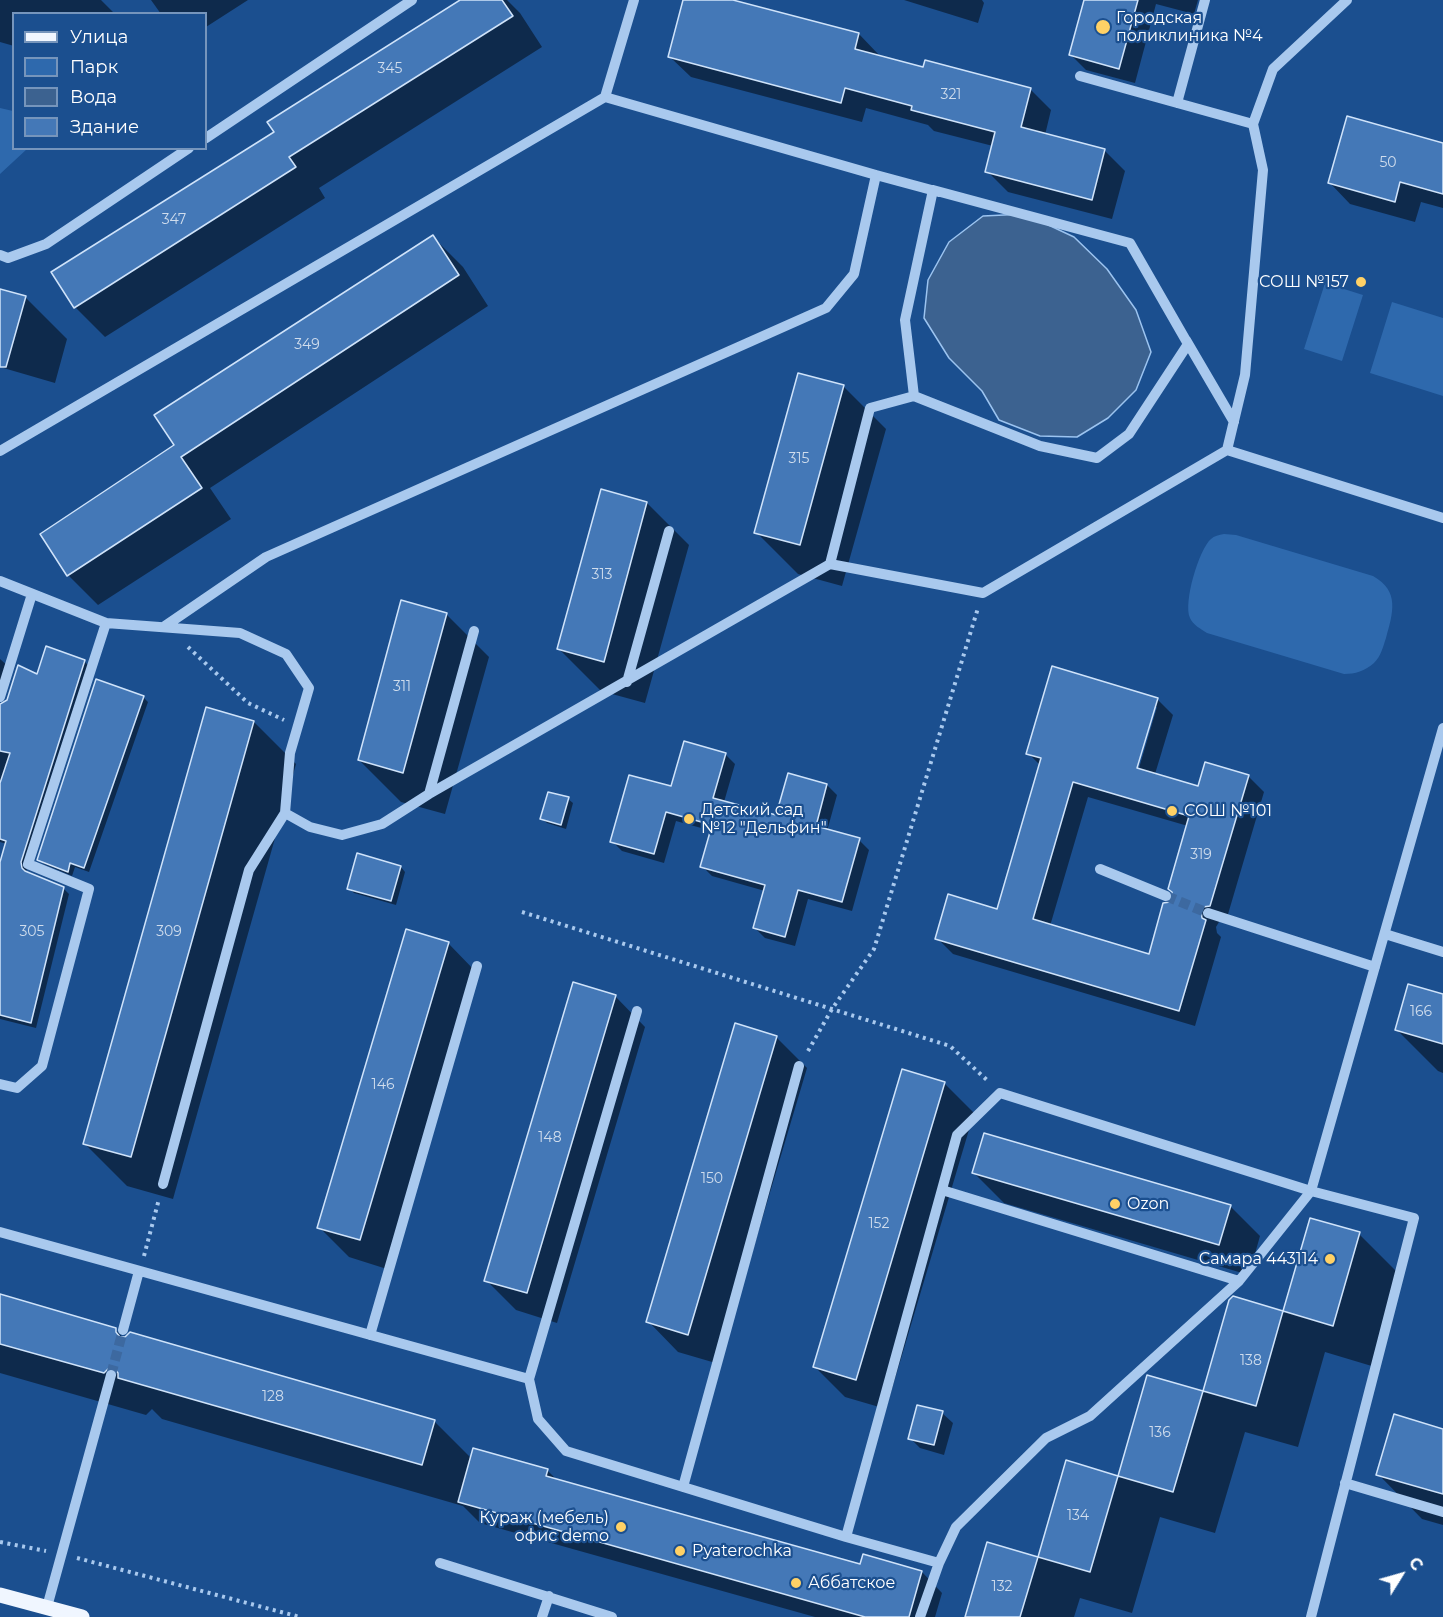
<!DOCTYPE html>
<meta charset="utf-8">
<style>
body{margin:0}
#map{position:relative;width:1443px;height:1617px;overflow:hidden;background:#1b4f8f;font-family:Montserrat,sans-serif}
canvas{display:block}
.legend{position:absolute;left:12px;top:12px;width:195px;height:138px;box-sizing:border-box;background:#1b4f8f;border:2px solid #7695bc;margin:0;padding:8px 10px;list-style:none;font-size:18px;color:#fff}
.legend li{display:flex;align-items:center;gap:12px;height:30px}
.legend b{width:30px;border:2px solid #7695bc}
.north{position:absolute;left:1371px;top:1545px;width:60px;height:60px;-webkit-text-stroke:4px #1b4f8f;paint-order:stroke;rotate:53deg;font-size:16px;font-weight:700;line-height:24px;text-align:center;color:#fff}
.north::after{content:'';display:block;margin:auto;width:21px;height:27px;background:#fff;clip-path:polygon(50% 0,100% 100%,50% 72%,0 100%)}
</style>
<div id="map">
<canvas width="1443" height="1617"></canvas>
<ul class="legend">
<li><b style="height:8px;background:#f0f6ff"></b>Улица</li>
<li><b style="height:16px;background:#2e69ad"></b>Парк</li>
<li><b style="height:16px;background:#3c6290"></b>Вода</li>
<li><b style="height:16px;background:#4478b7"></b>Здание</li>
</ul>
<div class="north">С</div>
</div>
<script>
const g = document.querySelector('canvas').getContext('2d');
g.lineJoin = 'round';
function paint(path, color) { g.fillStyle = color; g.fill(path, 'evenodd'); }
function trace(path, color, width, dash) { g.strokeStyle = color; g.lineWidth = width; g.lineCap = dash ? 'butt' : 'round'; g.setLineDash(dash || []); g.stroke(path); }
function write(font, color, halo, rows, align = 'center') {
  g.font = font + ' Montserrat,sans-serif'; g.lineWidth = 4.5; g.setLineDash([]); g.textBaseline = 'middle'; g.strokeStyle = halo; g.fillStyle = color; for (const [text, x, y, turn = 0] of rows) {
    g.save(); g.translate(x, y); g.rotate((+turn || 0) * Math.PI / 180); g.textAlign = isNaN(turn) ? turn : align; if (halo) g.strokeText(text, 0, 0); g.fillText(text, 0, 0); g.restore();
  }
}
const green = new Path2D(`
 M0,108L13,111L14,148L27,149L0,174Z
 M1325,283L1363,295L1342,361L1304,349Z
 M1392,302L1443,318V396L1370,373Z
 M1224,534L1236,535L1373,576C1400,591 1393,613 1386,638C1383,647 1381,656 1374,663C1365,671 1355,674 1344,674L1207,633C1201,629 1193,625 1190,618C1183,603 1199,549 1211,539C1214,536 1219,535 1224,534Z`);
const water = new Path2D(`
 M1025,214L1074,237L1107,269L1136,310L1151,352L1136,390L1108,418L1077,437L1040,436L999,420L982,391L949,358L924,318L928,280L949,242L983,216Z`);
const shadow = new Path2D(`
 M0,0H101L115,14H14V46L0,42Z
 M151,0H248L206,27V14H161Z
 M463,0H507L520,13L542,47L319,188L325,198L105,337L75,307L276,132Z
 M685,0H727L859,34L879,55V57L924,69L1030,89L1051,110L1045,135L1104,150L1125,171L1112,219L1008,192L987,171L993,146L934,131L928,125L866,108L862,122L691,77L670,57Z
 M904,0H982L984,3L978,23Z
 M1085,0H1198L1194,14L1156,4L1135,83L1086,70L1070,54Z
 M1443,145V208L1421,202L1415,222L1350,204L1330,183Z
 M433,237L463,267L488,306L210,488L231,519L98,605L68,575L176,446Z
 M0,290L25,297L67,339L55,383L0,367Z
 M843,386L886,429L842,586L798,574L756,532Z
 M647,503L689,545L645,703L601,691L559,649Z
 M446,614L489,657L445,814L401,802L359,760Z
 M0,659L9,667L0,696Z
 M84,661L90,667L26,872L63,888L69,894L36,1028L0,1019V872L9,865L7,844L0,842V706L37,676Z
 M143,697L148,702L89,872L75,867L72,876L44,864L39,859Z
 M1157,699L1173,715L1155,774L1199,787L1248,776L1264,792L1226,921L1219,922L1216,927L1217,933L1221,937L1195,1026L953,954L937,938L998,910L1041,766L1028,753ZM1154,707H1157L1137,775L1134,774ZM1088,797L1188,826L1175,899L1150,955L1050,926Z
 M254,722L296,764L173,1199L127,1186L85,1144Z
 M725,754L735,764L724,802L777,817L827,785L837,795L827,831L859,840L869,850L852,911L808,899L795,946L765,938L755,928L765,891L712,876L702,866L712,831L676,821L664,863L622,851L612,841L672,788Z
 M568,799L573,803L566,829L547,823L542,819Z
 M401,867L405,872L396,905L354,893L349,888Z
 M448,943L478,974L390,1270L349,1257L319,1227Z
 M615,996L645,1027L557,1323L516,1310L486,1280Z
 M1443,996V1073L1438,1071L1396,1029Z
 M736,1025L777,1038L807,1068L719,1364L678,1352L648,1321Z
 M944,1083L974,1113L886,1409L845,1397L815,1367Z
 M974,1173L1230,1206L1260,1236L1249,1275L1004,1203Z
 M1311,1220L1359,1234L1401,1276L1375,1367L1325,1352L1298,1447L1245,1432L1215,1533L1160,1517L1132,1613L1080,1598L1074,1617H967L988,1544L1039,1558L1067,1462L1119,1478L1148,1376L1204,1393L1230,1301L1234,1298L1284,1313Z
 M0,1296L115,1329L124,1339L434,1421L472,1459L547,1470L558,1481L861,1566L922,1572L942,1593L935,1617H815L480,1523L463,1506L162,1419L152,1409L146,1415L0,1373Z
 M942,1413L953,1423L944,1455L920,1448L910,1438Z
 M1443,1430V1525L1422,1519L1378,1474Z`);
const building = new Path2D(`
 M460,0H502L513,16L289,157L296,167L74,308L51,272L274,132L267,122Z
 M683,0H733L859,33L855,49L923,67L925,60L1031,88L1021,127L1105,149L1092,200L985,172L995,132L911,110L912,106L845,88L841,103L668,57Z
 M1084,0H1138L1119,69L1069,55Z
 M1347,116L1443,143V194L1400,182L1395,202L1328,183Z
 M433,235L459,275L181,457L202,488L67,576L40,534L174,445L154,415Z
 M0,289L26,296L6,367H0Z
 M798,373L844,385L800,545L754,533Z
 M601,489L647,502L604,662L557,649Z
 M401,600L447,613L403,773L358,760Z
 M46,646L85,660L21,862L22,868L25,871L64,887L31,1023L0,1015V862L6,841L0,839V783L10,753L0,751V704L7,700L18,665L37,674Z
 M1052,666L1158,698L1137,768L1198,786L1205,762L1249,775L1210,906L1203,907L1201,911L1202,918L1206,920L1179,1011L935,939L948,894L997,909L1041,758L1026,754ZM1073,782L1189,816L1168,889L1172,892L1173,898L1170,902L1163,903L1149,954L1033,919Z
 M96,679L144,696L84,868L70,863L68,872L37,860Z
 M206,707L254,721L131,1157L83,1144Z
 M684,741L726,753L713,798L776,815L788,773L827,784L816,826L860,838L842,902L798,890L785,937L753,928L765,885L700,867L712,825L666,812L654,854L610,842L629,775L671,786Z
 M548,792L569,797L561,825L540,819Z
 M357,853L401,866L391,901L347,889Z
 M406,929L449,942L360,1240L317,1228Z
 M573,982L616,995L527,1293L484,1281Z
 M1408,984L1443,994V1044L1395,1030Z
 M735,1023L777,1036L688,1335L646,1322Z
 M902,1069L945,1082L856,1380L813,1367Z
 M984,1133L1231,1205L1219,1245L972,1173Z
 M1310,1218L1360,1232L1333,1326L1283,1311Z
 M0,1294L116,1328V1332L120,1337H125L130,1332L435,1420L422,1465L118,1378V1373L114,1368H109L104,1373L0,1344Z
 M1233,1296L1283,1311L1256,1406L1203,1391L1229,1300Z
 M1147,1375L1203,1391L1173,1492L1118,1476Z
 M917,1405L943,1411L934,1445L908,1439Z
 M1394,1414L1443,1429V1494L1376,1475Z
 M473,1448L548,1469L546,1476L860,1564L863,1554L922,1571L909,1617H865L458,1502Z
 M1066,1460L1118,1476L1090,1572L1038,1557Z
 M987,1542L1038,1557L1020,1617H965Z`);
const minorTunnel = new Path2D(`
 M1166,896L1208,913
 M111,1375L123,1330`);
const path = new Path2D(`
 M188,647L248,703L284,720
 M522,912L950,1046L988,1081
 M808,1051L832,1009L874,949L978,608
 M144,1256L159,1199
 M0,1542L46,1551
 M77,1558L300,1617`);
const minor = new Path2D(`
 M1080,76L1253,124
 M1177,103L1205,0
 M206,138L412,0
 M876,175L939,192
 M933,190L1130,243L1188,344L1129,434L1097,458L1040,446L914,396L905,320Z
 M0,255L8,258L46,244L189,148
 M1186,340L1234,422
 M1227,450L1443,518
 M0,451L605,97L634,0
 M830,564L870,408L914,396
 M0,581L106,623L240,633L286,654L309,688L290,753L285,813L249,870L163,1184
 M165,626L266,557L826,308L854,274L876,175L605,97
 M627,682L669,531
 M0,697L32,594
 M429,794L474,631
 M285,813L310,827L342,835L382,824L429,794L830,564L983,593L1227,450L1245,375L1263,170L1253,124L1273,69L1347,0
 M1100,869L1166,896
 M1208,913L1375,967
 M1385,934L1443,952
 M0,1084L17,1088L42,1066L89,889L28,864L106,623
 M942,1190L1239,1281
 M0,1232L529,1379L538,1419L566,1451L846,1537L939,1563
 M123,1330L139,1271
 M370,1335L477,966
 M529,1379L637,1011
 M1345,1483L1443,1512
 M683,1487L799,1066
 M846,1537L957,1135L1000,1093L1311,1191L1414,1218L1311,1617
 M440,1563L612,1617
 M47,1607L111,1375
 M542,1617L549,1596
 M920,1617L939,1563L956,1527L1046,1438L1090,1416L1239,1281L1311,1191L1443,728`);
const major = new Path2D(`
 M0,1595L82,1617`);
const markers = [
 [1103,27,8,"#ffd166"],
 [1361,282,6,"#ffd166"],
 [1172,811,6,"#ffd166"],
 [689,819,6,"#ffd166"],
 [1115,1204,6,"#ffd166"],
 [1330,1259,6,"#ffd166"],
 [621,1527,6,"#ffd166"],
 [680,1551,6,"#ffd166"],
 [796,1583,6,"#ffd166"]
];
const numberNames = [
 ["345",390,69],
 ["321",951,95],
 ["50",1388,163],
 ["347",174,220],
 ["349",307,345],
 ["315",799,459],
 ["313",602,575],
 ["311",402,687],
 ["319",1201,855],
 ["305",32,932],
 ["309",169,932],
 ["166",1421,1012],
 ["146",383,1085],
 ["148",550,1138],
 ["150",712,1179],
 ["152",879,1224],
 ["138",1251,1361],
 ["128",273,1397],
 ["136",1160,1433],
 ["134",1078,1516],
 ["132",1002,1587]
];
const poiNames = [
 ["Городская",1116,18],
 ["поликлиника №4",1116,36],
 ["СОШ №157",1349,282,"right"],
 ["Детский сад",701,810],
 ["№12 \"Дельфин\"",701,828],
 ["СОШ №101",1184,811],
 ["Ozon",1127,1204],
 ["Самара 443114",1318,1259,"right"],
 ["Кураж (мебель)",609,1518,"right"],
 ["офис demo",609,1536,"right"],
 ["Pyaterochka",692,1551],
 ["Аббатское",808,1583]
];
paint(green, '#2e69ad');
paint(water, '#3c6290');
trace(water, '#9cc4f0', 1.5);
paint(shadow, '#0007');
paint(building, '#4478b7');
trace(building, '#cfe3fa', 1.5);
trace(minorTunnel, '#3d69a0', 10, [10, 5]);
trace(path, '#a9c9ee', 4, [3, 4.5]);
trace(minor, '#a9c9ee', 10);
trace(major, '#f0f6ff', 15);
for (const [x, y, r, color] of markers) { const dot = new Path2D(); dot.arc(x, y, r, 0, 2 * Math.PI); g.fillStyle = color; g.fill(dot); trace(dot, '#1b4f8f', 2); }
write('14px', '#d0dded', null, numberNames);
write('16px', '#fff', '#1b4f8f', poiNames, 'left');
</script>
